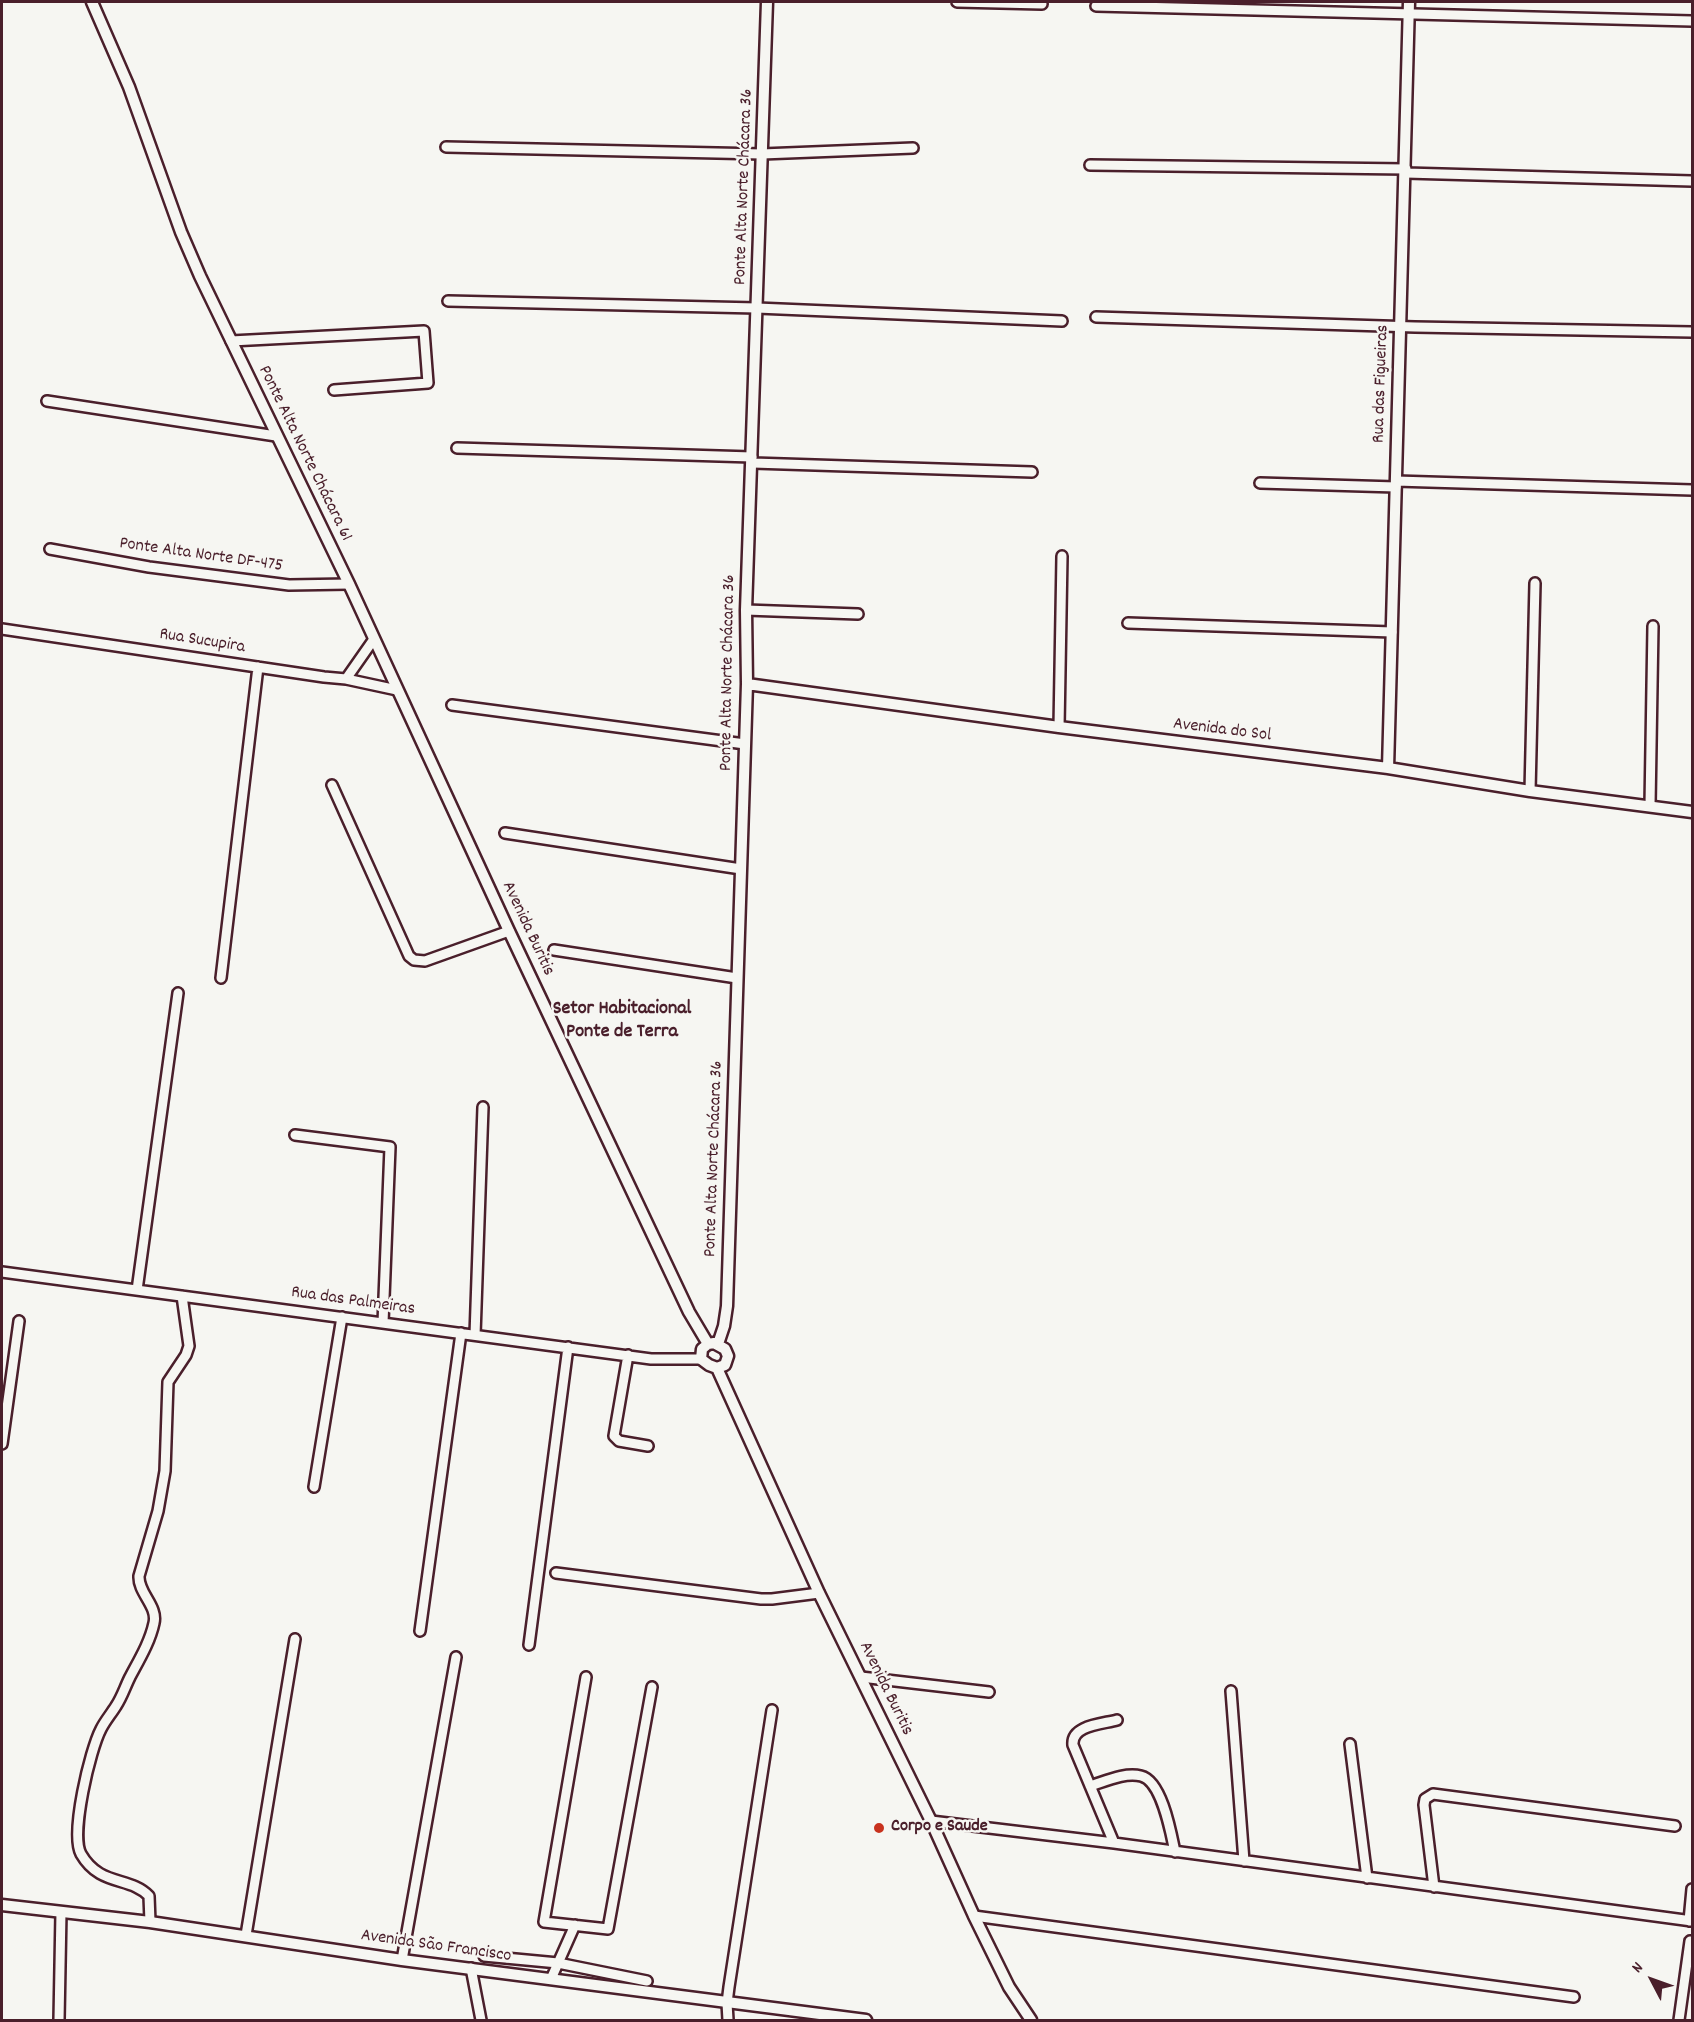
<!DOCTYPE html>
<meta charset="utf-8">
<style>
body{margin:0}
#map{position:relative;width:1694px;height:2022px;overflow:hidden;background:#f6f6f2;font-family:Dekko,sans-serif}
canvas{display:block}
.frame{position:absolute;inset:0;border:3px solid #4a1f2b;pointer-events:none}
.north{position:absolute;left:1622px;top:1950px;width:60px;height:60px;-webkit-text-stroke:4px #f6f6f2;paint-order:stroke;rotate:311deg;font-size:16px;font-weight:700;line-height:24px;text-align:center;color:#4a1f2b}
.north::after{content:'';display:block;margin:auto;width:21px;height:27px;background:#4a1f2b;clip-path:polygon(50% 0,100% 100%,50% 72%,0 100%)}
</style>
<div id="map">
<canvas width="1694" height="2022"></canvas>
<div class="frame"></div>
<div class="north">N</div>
</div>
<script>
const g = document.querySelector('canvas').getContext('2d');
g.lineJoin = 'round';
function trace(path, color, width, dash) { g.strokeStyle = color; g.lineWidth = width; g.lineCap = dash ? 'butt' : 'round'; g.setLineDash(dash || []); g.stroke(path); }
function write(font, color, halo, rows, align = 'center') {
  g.font = font + ' Dekko,sans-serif'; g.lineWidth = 5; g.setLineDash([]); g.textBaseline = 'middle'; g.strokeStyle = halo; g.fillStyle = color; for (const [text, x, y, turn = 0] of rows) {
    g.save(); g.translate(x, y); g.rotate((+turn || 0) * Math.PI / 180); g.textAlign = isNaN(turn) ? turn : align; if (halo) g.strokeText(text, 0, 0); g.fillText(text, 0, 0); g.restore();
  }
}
const minor = new Path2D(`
 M957,2L1042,4
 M1096,6L1692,21
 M446,147L762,154L913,148
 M1090,165L1406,169
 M1406,173L1692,181
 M448,301L757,308L1062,321
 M1096,317L1415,327L1692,332
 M231,341L424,331L428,383L334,390
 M47,401L276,436
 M457,448L752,457
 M753,463L1032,472
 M1396,481L1692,490
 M1260,483L1396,487
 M50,549L149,567L289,585L349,584
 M746,610L858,614
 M1128,623L1392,632
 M2,629L324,677L346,679L397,690
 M346,679L374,639
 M452,705L745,744
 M1059,727L1062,556
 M332,785L409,956L414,960L425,961L509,931
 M1530,791L1535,583
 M1650,805L1653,626
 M505,833L741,869
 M554,950L737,978
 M221,978L258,667
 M295,1135L390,1147L383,1323
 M2,1272L651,1359H701
 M137,1290L178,993
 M475,1335L483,1107
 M628,1355L614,1436L619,1441L648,1446
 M2,1444L19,1321
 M314,1487L342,1317
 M556,1573L761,1599H772L819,1593
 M420,1631L461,1333
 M529,1645L568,1347
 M586,1677L544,1922L608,1929L652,1687
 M861,1677L989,1692
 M1231,1691L1244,1861
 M1350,1744L1367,1878
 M1090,1786C1106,1781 1125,1772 1141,1776C1162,1781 1171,1833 1175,1852
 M931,1821L1114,1843L1692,1921
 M1114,1843L1073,1745C1071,1725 1103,1724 1117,1720
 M1434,1887L1424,1805L1425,1799L1433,1794L1675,1826
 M974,1916L1574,1997
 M1689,1921L1692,1889
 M150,1922L149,1896C130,1876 100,1887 81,1854C70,1834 90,1750 101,1729C105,1721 111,1714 116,1706C122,1697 125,1687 130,1677C139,1660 150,1642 154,1623C158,1606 138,1593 139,1576L158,1511L165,1471L168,1382L186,1355L189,1346L182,1296
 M246,1935L295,1639
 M484,1956L558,1963L647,1981
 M402,1960L456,1657
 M471,1968L481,2020
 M551,1979L575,1925
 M59,2020L61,1912
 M728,2020L727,2003L729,1987L772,1710
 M1679,2020L1690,1941`);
const tertiary = new Path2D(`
 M92,2L129,87L181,232L200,276L349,584L509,931L689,1312L708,1344
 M747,684L1059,727L1388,768L1530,791L1692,812
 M1388,768L1409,2
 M714,1343L725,1349L728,1356L725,1365L717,1368L709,1365L701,1359L702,1349L708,1344Z
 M718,1344L724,1326L727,1306L747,684L746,610L767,2
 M717,1368L819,1593L931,1821L974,1916L1009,1987L1031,2020
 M2,1905L150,1922L402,1960L866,2020`);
const markers = [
 [879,1828,6,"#c8321e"]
];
const streetNames = [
 ["Ponte Alta Norte Chácara 36",745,187,-88],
 ["Rua das Figueiras",1382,384,-88],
 ["Ponte Alta Norte Chácara 61",304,454,64],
 ["Ponte Alta Norte DF-475",201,556,8],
 ["Rua Sucupira",202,642,9],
 ["Ponte Alta Norte Chácara 36",729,673,-89],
 ["Avenida do Sol",1222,731,7],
 ["Avenida Buritis",527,929,65],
 ["Ponte Alta Norte Chácara 36",715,1159,-88],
 ["Rua das Palmeiras",353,1302,8],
 ["Avenida Buritis",885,1689,64],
 ["Avenida São Francisco",436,1947,8]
];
const poiNames = [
 ["Corpo e Saude",891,1828]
];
const neighbourhoodNames = [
 ["Setor Habitacional",622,1010],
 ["Ponte de Terra",622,1033]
];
trace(minor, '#4a1f2b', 14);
trace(tertiary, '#4a1f2b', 15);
trace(minor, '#f6f6f2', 9);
trace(tertiary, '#f6f6f2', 10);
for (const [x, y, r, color] of markers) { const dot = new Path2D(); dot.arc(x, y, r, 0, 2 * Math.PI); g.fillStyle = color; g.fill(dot); trace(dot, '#f6f6f2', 2); }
write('18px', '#4a1f2b', '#f6f6f2', streetNames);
write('bold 18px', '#4a1f2b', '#f6f6f2', poiNames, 'left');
write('bold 20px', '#4a1f2b', '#f6f6f2', neighbourhoodNames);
</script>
